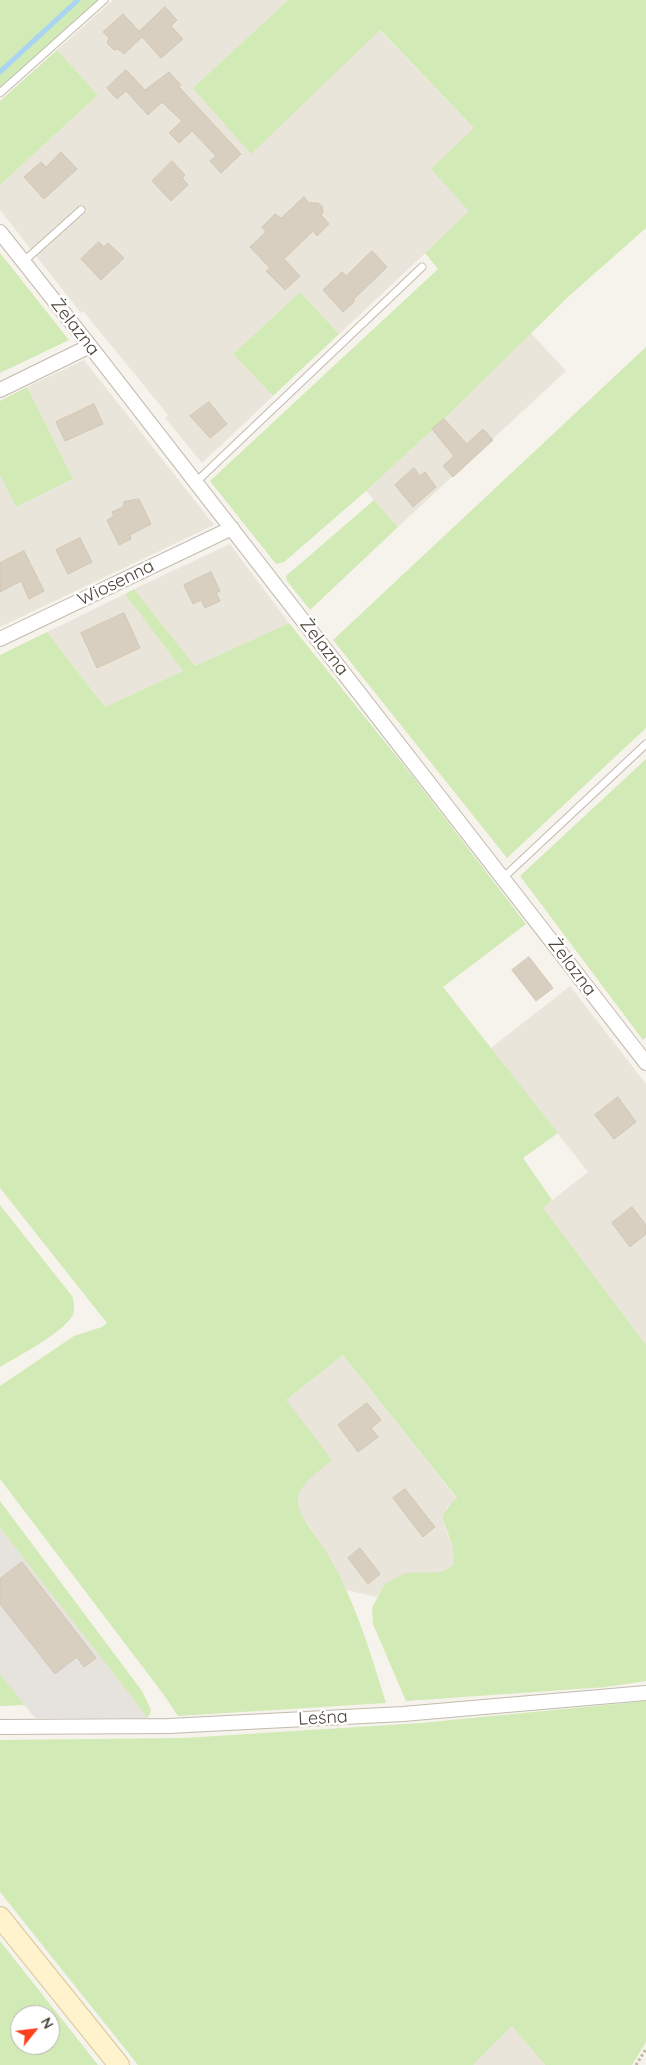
<!DOCTYPE html>
<meta charset="utf-8">
<style>
body{margin:0}
#map{position:relative;width:646px;height:2065px;overflow:hidden;background:#f6f3ec;font-family:Quicksand,sans-serif}
canvas{display:block}
.north{position:absolute;left:10px;top:2005px;width:50px;height:50px;box-sizing:border-box;background:#fff;border:1px solid #b7b4b0;border-radius:50%;rotate:61deg;font-size:14px;font-weight:700;line-height:20px;text-align:center;color:#4b4439}
.north::after{content:'';display:block;margin:auto;width:18px;height:22px;background:#fc3f1d;clip-path:polygon(50% 0,100% 100%,50% 72%,0 100%)}
</style>
<div id="map">
<canvas width="646" height="2065"></canvas>
<div class="north">N</div>
</div>
<script>
const g = document.querySelector('canvas').getContext('2d');
g.lineJoin = 'round';
function paint(path, color) { g.fillStyle = color; g.fill(path, 'evenodd'); }
function trace(path, color, width, dash) { g.strokeStyle = color; g.lineWidth = width; g.lineCap = dash ? 'butt' : 'round'; g.setLineDash(dash || []); g.stroke(path); }
function write(font, color, halo, rows, align = 'center') {
  g.font = font + ' Quicksand,sans-serif'; g.lineWidth = 5; g.setLineDash([]); g.textBaseline = 'middle'; g.strokeStyle = halo; g.fillStyle = color; for (const [text, x, y, turn = 0] of rows) {
    g.save(); g.translate(x, y); g.rotate((+turn || 0) * Math.PI / 180); g.textAlign = isNaN(turn) ? turn : align; if (halo) g.strokeText(text, 0, 0); g.fillText(text, 0, 0); g.restore();
  }
}
const residential = new Path2D(`
 M113,0H288L193,88L379,30L474,128L469,212L339,334L300,292L233,354L273,396L202,463L165,418L168,415L83,311L81,313L0,210V185L98,95L57,50Z
 M531,333L566,371L398,527L366,491L444,419Z
 M84,360L214,525L0,627V475L16,507L73,479L27,387Z
 M230,544L289,623L195,666L134,589Z
 M125,594L183,671L105,707L47,632Z
 M570,986L646,1084V1345L542,1208L588,1172L491,1048Z
 M343,1355L457,1499L446,1508L443,1523L453,1547V1565L449,1569L442,1572L418,1573L384,1585L377,1597L346,1590L327,1554L302,1515L297,1501L301,1488L286,1400Z
 M512,2026L545,2065H473Z`);
const industrial = new Path2D(`
 M0,1528L148,1718H35L0,1674Z`);
const green = new Path2D(`
 M0,0H98L0,88Z
 M288,0H646V228L568,297L444,419L366,491L284,562L276,564L210,481L438,269L425,253L469,211L431,169L474,128L380,30L251,154L193,88Z
 M57,50L98,95L0,185V101Z
 M0,253L69,340L0,373Z
 M300,292L339,334L273,396L233,354Z
 M646,347V728L507,858L333,640Z
 M27,387L73,479L16,507L0,475V401Z
 M374,500L398,527L310,610L287,581L286,576Z
 M134,589L195,666L289,623L414,778L526,924L443,987L558,1133L523,1158L552,1200L543,1208L646,1345V1681L606,1687L406,1701L373,1624L372,1608L384,1585L405,1573L442,1572L453,1565C453,1559 454,1551 452,1545C445,1519 434,1520 457,1498L343,1355L286,1400L332,1460C321,1470 299,1483 298,1500C297,1514 319,1540 327,1553C355,1600 370,1651 386,1703L178,1716L164,1695L0,1479V1386L74,1336L102,1327L107,1323L0,1188V655L47,632L105,707L183,671L125,594Z
 M646,759V1037L643,1040L520,876Z
 M0,1205L72,1296C74,1302 75,1309 73,1315C63,1333 18,1356 0,1367Z
 M0,1501L142,1691L151,1710L148,1718L0,1528Z
 M0,1674L25,1705L0,1706Z
 M646,1701V2042L632,2065H545L512,2026L473,2065H138L0,1892V1740L184,1738L421,1723Z
 M0,1941L98,2065H0ZM20,2015H50V2045H20Z`);
const stream = new Path2D(`
 M0,72L78,0`);
const building = new Path2D(`
 M165,7L177,20L171,26L183,39L161,58L142,37L124,54L118,49L114,50L107,43L109,38L103,32L123,14L139,31Z
 M126,70L145,90L169,72L181,85L179,87L241,154L221,173L210,161L216,156L192,131L179,143L169,133L182,121L162,102L148,115L126,91L117,99L107,88Z
 M61,152L77,169L44,199L24,177L41,162L46,167Z
 M172,161L185,175L182,178L188,185L171,201L152,181Z
 M304,197L309,203H318L322,206L323,213L321,215L329,224L317,236L313,231L284,259L300,276L285,290L266,271L270,268L250,247L266,232L262,227L275,214L281,218Z
 M99,242L104,247L108,243L124,258L101,280L81,259Z
 M372,251L387,267L353,300L355,301L343,312L323,290L342,272L346,276Z
 M209,402L227,424L210,438L190,416Z
 M94,404L103,424L65,441L56,422Z
 M444,419L467,444L483,429L493,440L453,477L443,466L454,456L432,429Z
 M414,468L420,476L425,472L436,487L413,507L395,485Z
 M139,499L151,524L130,535L131,539L119,545L107,520L114,516L112,512L123,507L124,502Z
 M80,538L92,562L68,574L56,550Z
 M24,551L44,591L29,599L21,581L0,592V563Z
 M211,572L220,591L216,593L220,601L205,608L201,600L193,604L184,585Z
 M124,613L140,648L97,668L81,633Z
 M529,957L553,988L536,1001L512,970Z
 M618,1097L636,1122L614,1139L595,1115Z
 M632,1207L646,1225V1234L630,1247L612,1223Z
 M367,1403L381,1420L371,1428L378,1437L358,1452L338,1425Z
 M405,1489L435,1527L423,1537L393,1498Z
 M360,1548L380,1574L368,1584L348,1558Z
 M22,1562L96,1658L84,1667L77,1657L55,1674L0,1604V1579Z`);
const path = new Path2D(`
 M636,2065L646,2049`);
const lane = new Path2D(`
 M0,93L104,0
 M23,262L81,210
 M196,482L422,267
 M504,877L646,744`);
const street = new Path2D(`
 M0,232L90,346L646,1063
 M0,390L90,346
 M0,639L232,528
 M0,1727L169,1726L403,1714L646,1693`);
const secondary = new Path2D(`
 M0,1917L119,2065`);
const streetNames = [
 ["Żelazna",75,327,52],
 ["Wiosenna",116,583,-26],
 ["Żelazna",324,647,52],
 ["Żelazna",572,967,53],
 ["Leśna",323,1718,-3]
];
paint(residential, '#eae5da');
paint(industrial, '#e6e2dd');
paint(green, '#d2eab5');
trace(stream, '#a9d4f2', 5);
paint(building, '#d8cfc1');
trace(building, '#d3c7b4', 1);
trace(lane, '#c2bbae', 9);
trace(street, '#c2bbae', 16);
trace(secondary, '#d6c79b', 22);
trace(path, '#c4b79f', 3, [2.5, 2.5]);
trace(lane, '#fff', 7);
trace(street, '#fff', 14);
trace(secondary, '#fff3cd', 20);
write('18px', '#4b4439', '#fff', streetNames);
</script>
